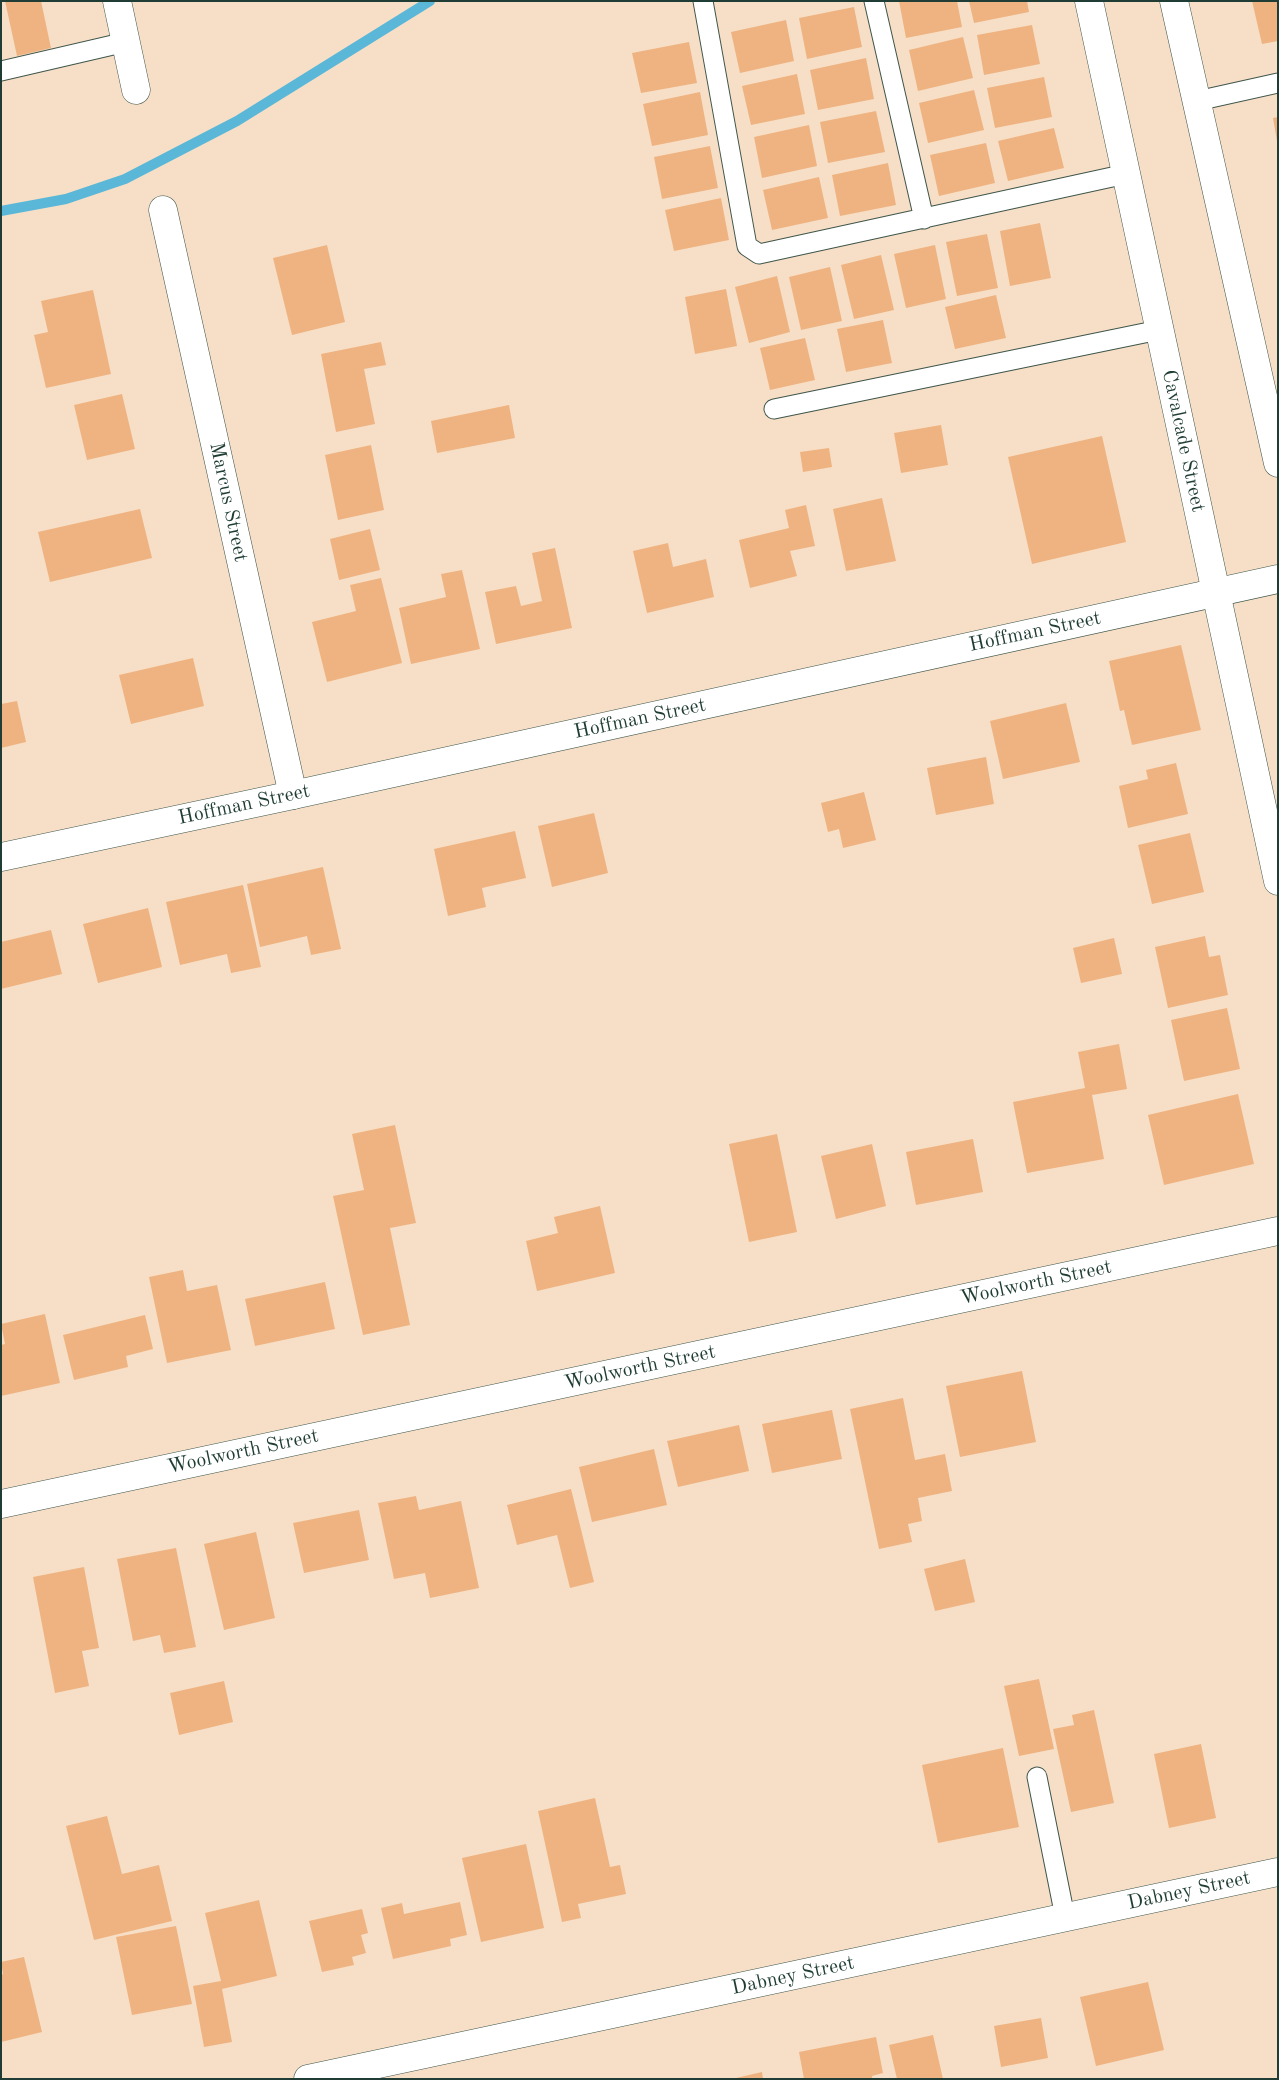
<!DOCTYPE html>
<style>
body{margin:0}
#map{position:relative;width:1279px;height:2080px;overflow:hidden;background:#f6dfc6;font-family:"Old Standard TT",serif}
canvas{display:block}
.frame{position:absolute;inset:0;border:2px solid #1f3d34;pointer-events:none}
</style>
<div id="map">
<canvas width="1279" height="2080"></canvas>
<div class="frame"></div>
</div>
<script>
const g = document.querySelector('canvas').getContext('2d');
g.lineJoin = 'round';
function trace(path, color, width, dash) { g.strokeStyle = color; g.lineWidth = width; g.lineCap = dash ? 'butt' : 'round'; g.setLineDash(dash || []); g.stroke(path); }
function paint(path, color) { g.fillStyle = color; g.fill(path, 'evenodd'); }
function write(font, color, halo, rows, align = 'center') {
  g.font = font + ' "Old Standard TT",serif'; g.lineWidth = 5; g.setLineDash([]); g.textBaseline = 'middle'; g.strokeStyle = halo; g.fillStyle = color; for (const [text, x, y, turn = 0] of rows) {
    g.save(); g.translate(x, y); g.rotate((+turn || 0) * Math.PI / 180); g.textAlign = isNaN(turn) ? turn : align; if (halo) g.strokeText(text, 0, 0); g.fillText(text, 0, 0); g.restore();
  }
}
const stream = new Path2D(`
 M1,211L66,199L125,179L237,121L430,1`);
const building = new Path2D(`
 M5,1H41L51,48L17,56Z
 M899,1H957L962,27L906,38Z
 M969,1H1027L1029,12L974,23Z
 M1252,1H1278V41L1262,44Z
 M854,7L862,47L807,59L799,18Z
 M786,20L794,61L740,73L731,32Z
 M1032,25L1040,64L984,75L977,35Z
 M963,37L973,78L918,91L909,50Z
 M689,42L697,83L641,93L632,53Z
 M866,58L874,99L818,110L810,70Z
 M797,74L805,114L751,125L742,86Z
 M1044,77L1052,117L995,128L987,88Z
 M974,90L984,130L928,143L919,103Z
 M700,92L708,135L652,146L643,104Z
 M876,111L885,152L828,163L820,122Z
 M1278,117V141H1277L1273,118Z
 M809,125L817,166L762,178L754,137Z
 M1054,128L1064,168L1008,181L998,141Z
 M986,143L995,183L939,196L930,155Z
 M710,146L718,188L662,199L654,157Z
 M888,163L896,205L840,216L832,175Z
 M819,177L828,218L772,230L763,190Z
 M721,198L729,240L674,251L665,210Z
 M1040,223L1051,278L1010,286L1000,231Z
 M987,234L998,288L957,296L946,242Z
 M327,245L345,322L292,335L273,258Z
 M935,245L946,299L906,308L894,254Z
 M881,255L894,310L854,319L841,265Z
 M830,267L842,321L801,330L789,277Z
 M777,276L790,332L749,343L735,287Z
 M726,289L737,346L695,354L685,297Z
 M93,290L111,374L46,388L34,335L48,332L41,301Z
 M996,295L1006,338L955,349L945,307Z
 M883,320L892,363L846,372L837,329Z
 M805,338L815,380L770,390L760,348Z
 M381,342L386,365L364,369L375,424L336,432L321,354Z
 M122,394L135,449L87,460L74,405Z
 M509,405L515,438L437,453L431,421Z
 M941,425L948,465L901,473L894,433Z
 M1102,436L1126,542L1032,564L1008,457Z
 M371,445L384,510L338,520L325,455Z
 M829,448L832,467L803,472L800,452Z
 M882,498L896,561L846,571L833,509Z
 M806,505L815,546L790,551L797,576L750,588L739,540L789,528L785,510Z
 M140,509L152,558L50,582L38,532Z
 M370,529L380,570L339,580L330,539Z
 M668,543L673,567L706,559L714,597L647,613L633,551Z
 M555,548L572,628L496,644L485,592L516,586L521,606L542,601L532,553Z
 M462,570L480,649L411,664L399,608L446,597L441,574Z
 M381,578L402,663L327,682L312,622L356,611L350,585Z
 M1181,645L1201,730L1132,745L1124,710L1120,711L1109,661Z
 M193,658L204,706L131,724L119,675Z
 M17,701L26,742L1,748V704Z
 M1066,703L1080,762L1003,779L990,721Z
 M986,757L994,804L936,815L927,768Z
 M1176,763L1188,814L1128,828L1119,786L1148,779L1146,770Z
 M864,792L876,840L843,848L839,829L828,832L821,803Z
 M594,813L608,873L552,887L538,826Z
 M515,831L526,878L482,888L486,907L448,916L434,849Z
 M1190,833L1204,892L1152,904L1138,845Z
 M323,867L341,949L311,955L307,936L260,947L247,884Z
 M243,885L261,967L231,973L227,954L180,965L166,902Z
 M148,908L162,967L98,983L83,924Z
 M51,930L62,974L1,989V942Z
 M1205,936L1209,957L1220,955L1228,995L1168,1008L1155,947Z
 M1114,938L1122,974L1081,983L1073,948Z
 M1227,1008L1240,1069L1184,1081L1171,1020Z
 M1119,1044L1127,1089L1092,1095L1104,1159L1027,1173L1013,1102L1085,1088L1078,1052Z
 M1238,1094L1254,1164L1164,1185L1148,1115Z
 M395,1125L416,1223L390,1228L410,1325L363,1335L333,1196L364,1190L352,1134Z
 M777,1134L797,1232L749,1242L729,1144Z
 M973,1139L983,1192L916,1205L906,1152Z
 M872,1144L886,1206L836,1219L821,1156Z
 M600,1206L615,1273L537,1291L526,1241L558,1233L554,1217Z
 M183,1270L187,1291L217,1285L231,1350L167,1363L149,1277Z
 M325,1282L335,1329L255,1346L245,1299Z
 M45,1314L60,1383L1,1396V1345L5,1344L1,1324Z
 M145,1315L153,1349L126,1356L128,1367L74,1380L63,1335Z
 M1022,1371L1036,1442L960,1457L946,1386Z
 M903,1398L915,1460L945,1454L952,1491L918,1498L922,1521L908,1524L912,1542L879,1549L850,1409Z
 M832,1410L842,1459L772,1473L762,1424Z
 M739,1425L749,1471L678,1487L667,1441Z
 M654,1449L667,1505L592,1522L579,1467Z
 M571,1489L594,1582L570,1588L557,1535L517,1545L507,1505Z
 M416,1496L419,1510L461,1501L479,1588L430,1598L425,1573L394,1579L378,1503Z
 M359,1510L369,1560L304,1573L293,1523Z
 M256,1532L275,1618L224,1630L204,1544Z
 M176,1548L196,1647L164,1653L160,1635L133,1641L117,1559Z
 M965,1559L975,1602L935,1611L924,1569Z
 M84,1567L99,1648L82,1651L89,1686L55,1693L33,1577Z
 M1039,1679L1054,1749L1019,1756L1004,1686Z
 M224,1681L233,1722L179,1735L170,1693Z
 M1094,1710L1114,1803L1071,1812L1053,1729L1074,1725L1072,1715Z
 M1201,1744L1216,1818L1169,1828L1154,1754Z
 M1003,1748L1019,1827L938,1843L922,1765Z
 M595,1798L610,1867L620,1865L626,1894L578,1904L581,1918L562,1922L538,1811Z
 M107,1816L122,1874L159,1865L172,1921L94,1940L66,1826Z
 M526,1844L544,1928L481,1942L462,1858Z
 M259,1900L277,1976L222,1989L232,2042L204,2047L193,1986L221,1981L205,1913Z
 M460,1902L467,1935L450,1939L451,1946L393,1959L381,1908L402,1903L404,1914Z
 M362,1909L368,1933L361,1935L366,1953L352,1957L354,1965L322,1972L309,1921Z
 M176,1926L192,2004L132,2015L116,1937Z
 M24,1957L42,2032L1,2042V1975L3,1974L1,1962Z
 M1148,1982L1164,2050L1096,2066L1080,1997Z
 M1041,2018L1048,2058L1001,2067L994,2026Z
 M933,2035L943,2079H897L889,2045Z
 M876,2037L883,2073L872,2076V2079H804L799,2052Z
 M762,2072L763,2079H736V2078Z`);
const service = new Path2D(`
 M703,1L747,246L759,254L1126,174
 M874,1L924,219
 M1,71L126,42
 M1197,101L1278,83
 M774,409L1159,330
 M1037,1777L1065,1917`);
const minor = new Path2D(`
 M117,1L136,90
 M163,210L293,795
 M1,1504L1278,1231
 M308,2079L1278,1872`);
const tertiary = new Path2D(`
 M1,857L293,795L1278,579`);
const secondary = new Path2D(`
 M1089,1L1278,881
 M1174,1L1278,463`);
const streetNames = [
 ["Cavalcade Street",1183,441,78],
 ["Marcus Street",228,502,78],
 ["Hoffman Street",1035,632,-12],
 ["Hoffman Street",640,719,-12],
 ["Hoffman Street",244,805,-12],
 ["Woolworth Street",1036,1283,-12],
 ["Woolworth Street",640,1368,-12],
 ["Woolworth Street",243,1452,-12],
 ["Dabney Street",1189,1891,-12],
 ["Dabney Street",793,1976,-12]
];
trace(stream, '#5ab7d8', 10);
paint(building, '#efb381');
trace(service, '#3f554a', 21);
trace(minor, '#3f554a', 29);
trace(tertiary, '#3f554a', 29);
trace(secondary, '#3f554a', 29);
trace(service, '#fff', 19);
trace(minor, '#fff', 28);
trace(tertiary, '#fff', 28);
trace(secondary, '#fff', 28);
write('20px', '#1f3d34', '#fff', streetNames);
</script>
